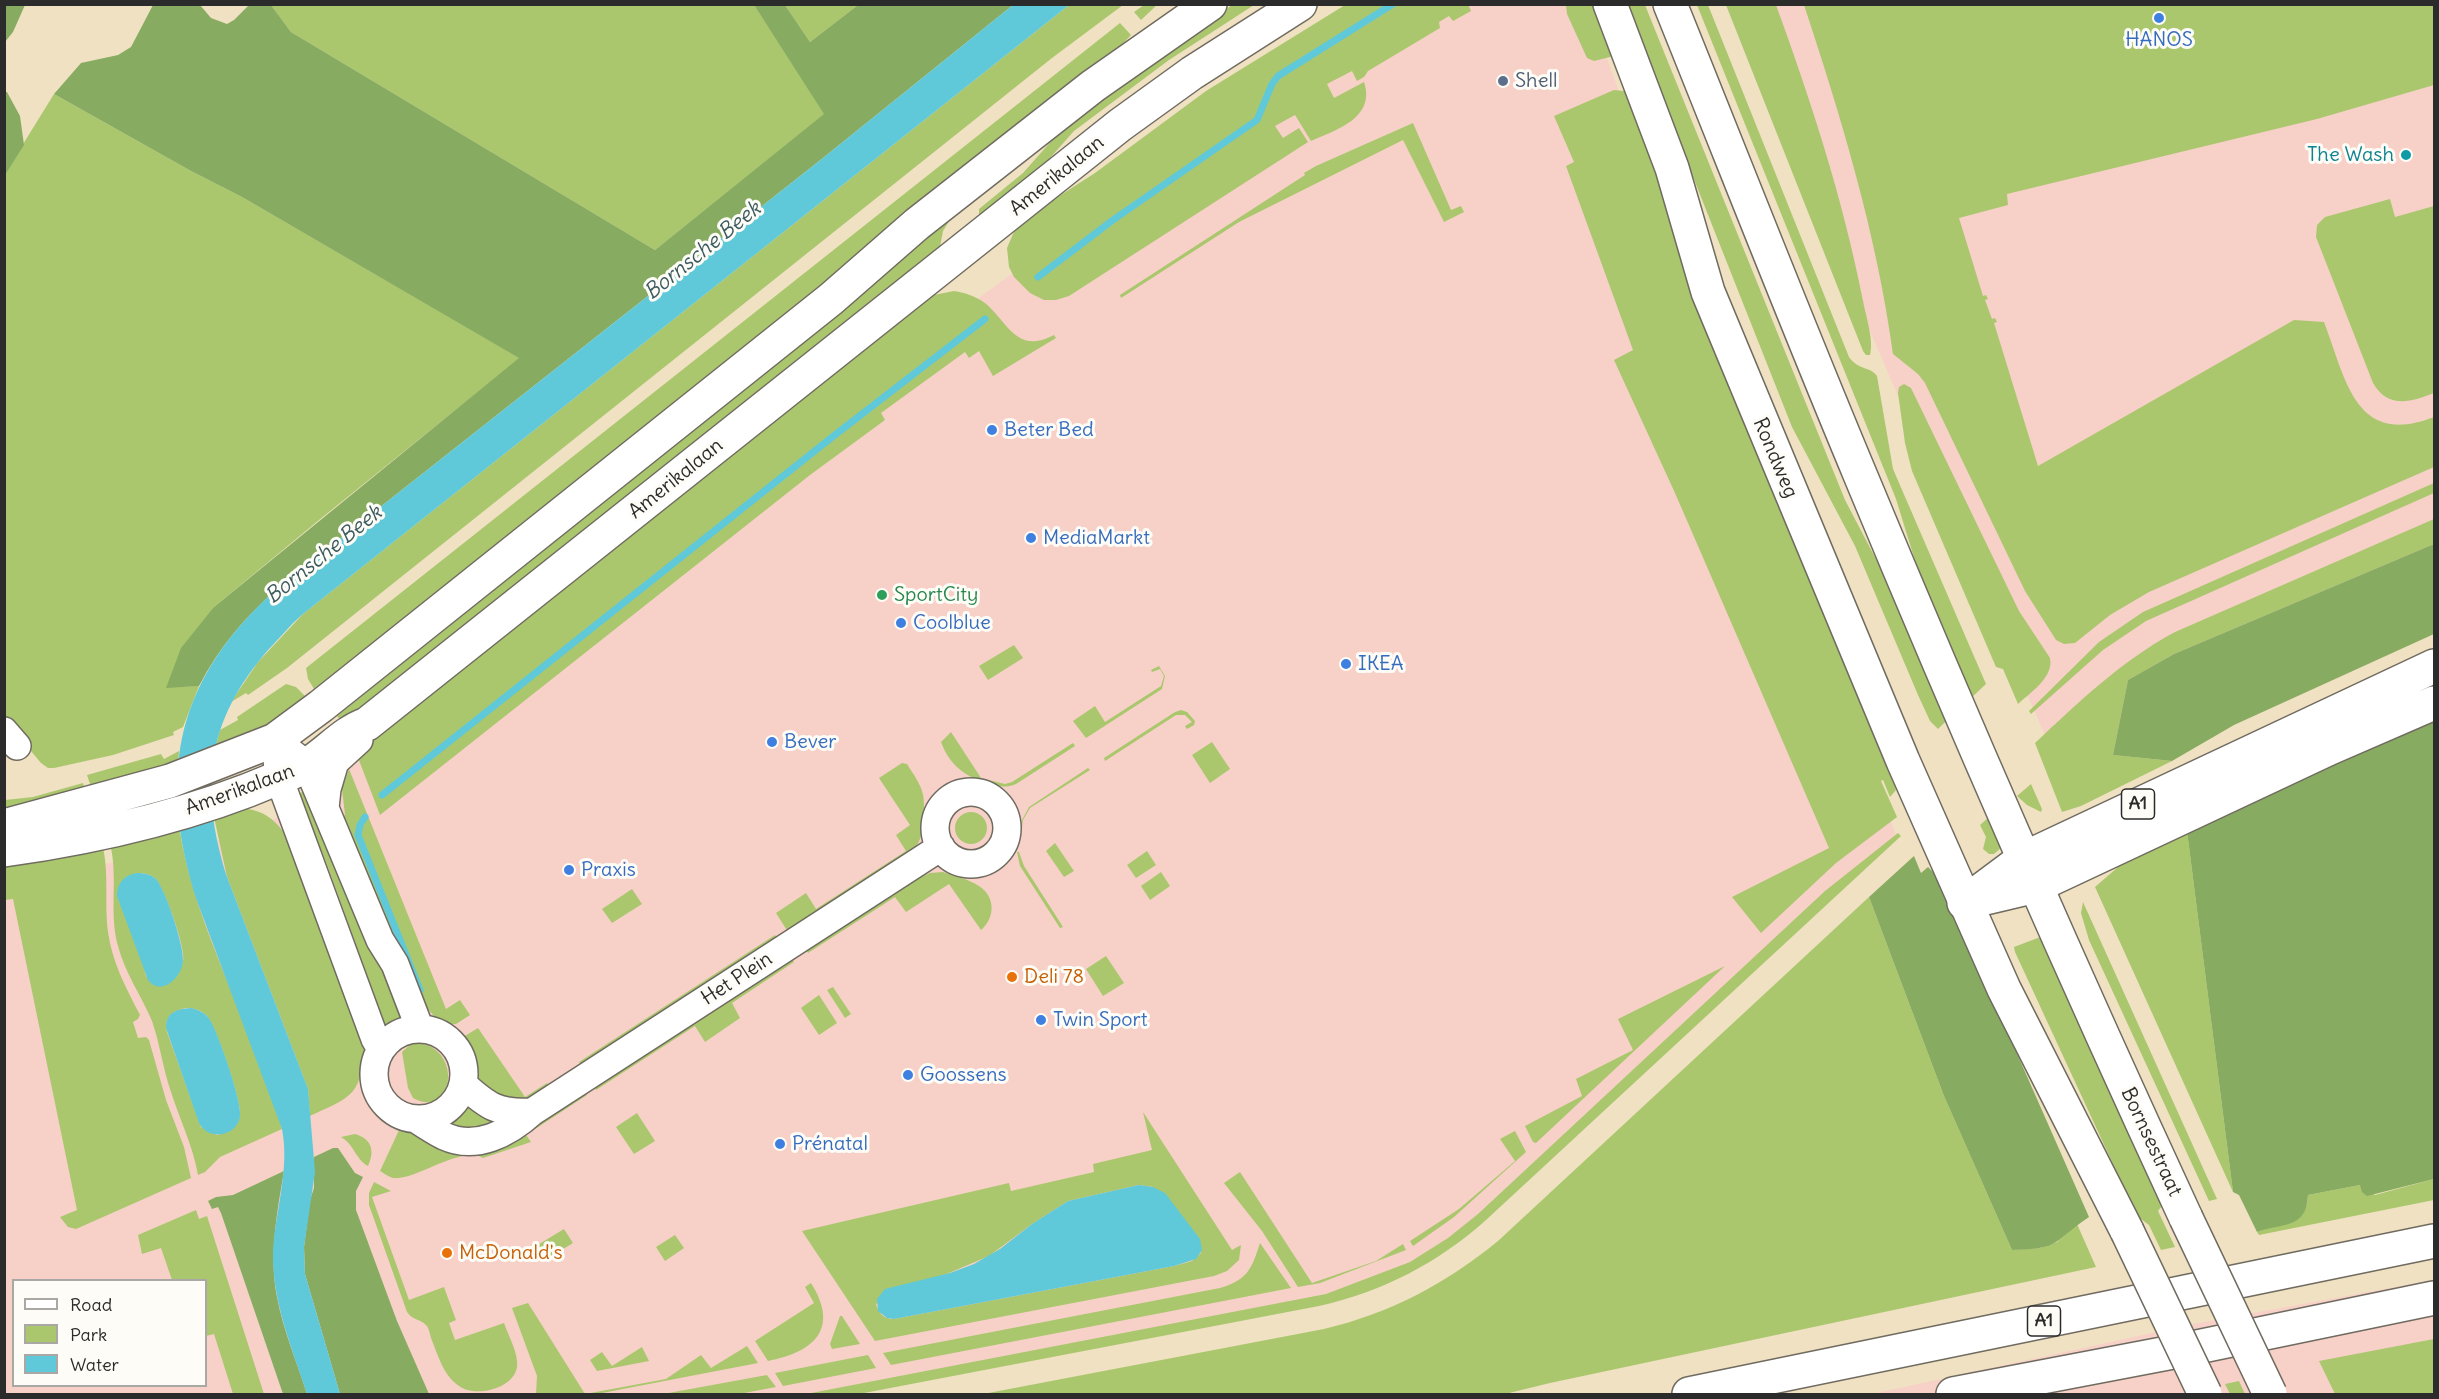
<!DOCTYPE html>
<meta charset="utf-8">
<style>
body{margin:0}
#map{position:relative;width:2439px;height:1399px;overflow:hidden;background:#f0e1c2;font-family:Delius,sans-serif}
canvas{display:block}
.frame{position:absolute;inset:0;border:6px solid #2b2b2b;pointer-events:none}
.legend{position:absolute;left:12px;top:1279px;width:195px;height:108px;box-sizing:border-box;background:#fdfcf7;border:2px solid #a9a8a5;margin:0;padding:8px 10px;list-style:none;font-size:18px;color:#2b2b2b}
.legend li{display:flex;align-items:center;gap:12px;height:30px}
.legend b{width:30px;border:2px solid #a9a8a5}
</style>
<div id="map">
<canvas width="2439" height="1399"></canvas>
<div class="frame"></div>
<ul class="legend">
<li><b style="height:8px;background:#fff"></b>Road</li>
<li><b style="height:16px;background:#aac76e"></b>Park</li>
<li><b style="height:16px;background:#5fc9da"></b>Water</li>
</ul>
</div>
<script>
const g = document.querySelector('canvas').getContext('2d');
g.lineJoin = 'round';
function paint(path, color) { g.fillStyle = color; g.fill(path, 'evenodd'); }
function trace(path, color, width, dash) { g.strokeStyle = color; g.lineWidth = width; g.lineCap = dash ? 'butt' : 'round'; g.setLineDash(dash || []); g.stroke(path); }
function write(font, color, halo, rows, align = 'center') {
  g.font = font + ' Delius,sans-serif'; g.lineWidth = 6; g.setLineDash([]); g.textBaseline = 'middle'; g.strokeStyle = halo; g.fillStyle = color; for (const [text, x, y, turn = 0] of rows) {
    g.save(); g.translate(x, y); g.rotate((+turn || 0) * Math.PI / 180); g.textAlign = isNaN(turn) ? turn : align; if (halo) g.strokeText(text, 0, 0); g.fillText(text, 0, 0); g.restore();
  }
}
const built = new Path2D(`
 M1375,5H1587L1896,835L1535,1174L1424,1258L1328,1302L826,1394H5V881L180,851L264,827ZM14,1280H206V1386H14Z
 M1729,5H2434V622L2068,789Z
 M2434,1280V1394H1872L2193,1324Z`);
const green = new Path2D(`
 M1468,4L1471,11L1453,21L1449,16L1439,22L1440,28L1368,71L1364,77L1357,81L1352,71L1327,84L1334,98L1364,82C1376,118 1336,130 1311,141L1295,115L1275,126L1283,138L1299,128L1308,142L1069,296L1056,300H1044L1030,293L1014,277L1009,267L1007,248L1013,234L1022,220L1095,173L1206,91L1345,5Z
 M271,5H754L825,114L655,250L291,32Z
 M785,5H858L810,42Z
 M1069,5H1123L1052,58L287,668L248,695L246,693L231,702L258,662L303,614Z
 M1144,5H1157L1141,20L1134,12Z
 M1232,5H1254L1169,60L1074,131L1034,176L981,216L979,214V209L1023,173L1069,121Z
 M1566,5H1597L1614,56L1594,61L1587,58L1567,14Z
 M1625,5H1645L1845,500L1900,605L1947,720L1938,729L1930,721L1918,695L1855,546L1792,427Z
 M1697,5H1708L1849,357C1859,371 1870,366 1877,376L1893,469L1986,684L1970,699L1925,593L1896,499Z
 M1726,5H1776C1811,101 1843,199 1863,301C1866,317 1874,340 1870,355H1866L1863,351Z
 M1804,5H2434V85L2317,119L2007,194L2008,205L1959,218L1983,296L1986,295L1988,299L1985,300L1992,319L1995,318L1997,322L1994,323L2038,466L2294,320L2324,322C2346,379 2355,448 2434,417V467L2149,592L2110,615L2075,643L2064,644L2056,640L2025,591L1925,383L1918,374L1893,354C1877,235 1841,117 1804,5Z
 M1120,23L1131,35L1114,53L314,689L308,679L306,668Z
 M1614,90L1624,91L1630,95L1893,777L1896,790L1890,797L1883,780L1881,781L1897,817L1836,863L1761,933L1732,897L1829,848L1675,493L1614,360L1633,350L1566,166L1574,162L1554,116Z
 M54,94L191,171L242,197L520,358L319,520L214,607L167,687L199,686L183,727L173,732L174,735L113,755L54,768H48L41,763L5,720L4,175Z
 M1413,123L1451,210L1461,206L1464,212L1444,222L1403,140L1239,222L1121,298L1120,295L1305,175L1304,173L1316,166Z
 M2390,199L2395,217L2434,206V393C2411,402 2388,409 2373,383L2316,237L2317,225L2325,217Z
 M953,215L943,231L939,252L345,726L337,716L842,312L891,269L923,235Z
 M954,291C966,293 975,296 985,303C1008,322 1016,355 1054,335L1056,338L993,376L979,351L969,358L965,352L881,413L885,420L810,475L380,815L357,755L393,723L929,296Z
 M1904,384L1911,388L2019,611L2050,658C2054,677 2031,692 2018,704L2003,669L1996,667L1912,471L1905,443L1898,393L1899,387Z
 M2434,483V493L2146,621L2103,650L2031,714L2029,711L2099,642L2143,612Z
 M2434,519V544L2174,654L2128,680L2113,755L2172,761L2081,806L2062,812L2035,743C2080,701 2121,661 2175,632Z
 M1014,645L1023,658L988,680L979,666Z
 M1159,666L1165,676L1162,689L1086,738L1073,721L1095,706L1105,722L1161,686L1164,676L1160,669L1152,672L1151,670Z
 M286,684L296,687L305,696L262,728L215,748L220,730L238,720L237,717Z
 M1181,710L1187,712L1195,721L1194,725L1187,729L1185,726L1192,722L1185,715H1176L1105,761L1104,758L1175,712Z
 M951,732L981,778L1005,784L1012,782L1073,743L1075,746L1016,784C1004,789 996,786 984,782C962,775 949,763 941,742Z
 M1212,742L1230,769L1210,783L1192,755Z
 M179,751L178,765L94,796L87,775L161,754L164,759Z
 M902,763L907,764C923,789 926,792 923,822C922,833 921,841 914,849L788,932L776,913L806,893L816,909L906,851L896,835L910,825L879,778Z
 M1088,768L1090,770L1030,808L1023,820L1021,836H1019L1022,820L1029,807Z
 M349,769L446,1009L460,1000L470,1015L456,1024H445L434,1016L417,997L342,817L345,815L342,789Z
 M83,783L87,798L5,818V800L33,797Z
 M2031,784L2042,809L2041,812L2027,805L2017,796Z
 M304,790L392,976L406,1018L388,1027L385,1025L328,867L299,795Z
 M235,808C260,808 274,817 287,837L364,1046C362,1096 351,1097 310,1116L308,1089L227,877L214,817Z
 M955 828a16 16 0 1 1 32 0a16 16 0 1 1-32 0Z
 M1988,818L1993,830L1995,829L2002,847L1994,854H1989L1983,849L1986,837L1980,825Z
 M179,826C195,932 255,1026 282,1129L220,1157L205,1172L198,1175C193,1146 180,1120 171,1092C163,1069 160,1044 152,1021C141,995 125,973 118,946C108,910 120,873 108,837ZM137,873C144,873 150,874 155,878C164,887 187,950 183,962C180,973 173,983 162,986L146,976L126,877ZM186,1008C194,1008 201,1010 207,1016C216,1026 243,1104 240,1116C237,1129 228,1132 217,1135L201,1127L167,1032C164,1017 172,1011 186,1008Z
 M2187,831L2233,1192L2095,887L2125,861Z
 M1898,833L1901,836L1486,1220C1438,1263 1382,1292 1319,1306L859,1394H806L1326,1294L1410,1262L1448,1238L1478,1214L1825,891Z
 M101,839C110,871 104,899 108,932C112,962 126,988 140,1015L138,1019L133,1022L138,1038L146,1037L149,1040L166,1100L184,1147L191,1178L76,1229L68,1227L60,1217L77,1210L13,899L5,900L4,857Z
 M1055,843L1074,871L1064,877L1046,851Z
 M1147,851L1156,865L1136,878L1127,865Z
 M1017,852H1019L1024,866L1063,927L1060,928L1020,866Z
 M943,872C955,876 968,879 979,886C996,897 995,918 981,930L949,884L906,912L895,897L808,953L806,950L917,879L930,873Z
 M1161,872L1170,886L1150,900L1141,886Z
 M632,889L642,904L612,923L602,909Z
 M1869,897L1944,1096L2012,1250L2040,1248L2057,1242L2077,1224L2096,1267L1550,1383L1505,1394H983L1324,1329C1391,1313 1445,1284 1498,1241Z
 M2083,902L2217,1199L2209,1201L2089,940L2081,913Z
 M775,935L777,938L581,1065L579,1062Z
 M2043,936L2164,1203L2158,1211L2175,1247L2161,1250L2149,1225L2137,1216L2015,952L2014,947Z
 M1106,956L1124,983L1103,996L1086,969Z
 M792,959L794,962L732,1003L740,1018L705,1042L695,1026L596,1090L594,1087Z
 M1725,966L1536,1143L1533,1142L1525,1126L1582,1096L1576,1079L1633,1050L1618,1019Z
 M833,987L851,1014L845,1018L827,990Z
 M819,995L837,1023L819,1035L801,1008Z
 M478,1028L525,1097L547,1083L549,1086L528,1100L512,1104L480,1085L471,1051L463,1037Z
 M419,1043C464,1050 453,1120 413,1098L408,1088L402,1052L411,1044Z
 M585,1092L587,1095L526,1135L531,1142L483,1158C464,1145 418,1178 397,1178C391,1179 385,1174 380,1171L400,1128L404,1125L435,1142Z
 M468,1106L502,1121L466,1131L448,1125Z
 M1143,1112L1232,1250L1241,1245L1239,1260L1227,1271L1214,1276L875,1341L802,1231L1009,1183L1011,1191L1094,1172L1093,1164L1152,1150ZM1139,1185L1153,1187L1201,1253L1192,1261L1174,1266L894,1319C884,1319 879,1314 876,1304L989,1256L1032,1224L1068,1201Z
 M637,1113L655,1141L634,1154L616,1127Z
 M1515,1131L1526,1152L1454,1217L1413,1246L1410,1241L1459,1209L1515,1161L1500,1139Z
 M355,1134C372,1139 375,1151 368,1166C356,1160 354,1144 341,1137Z
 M1240,1172L1312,1283L1376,1261L1403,1244L1406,1250L1320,1283L1298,1287L1262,1231L1224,1183Z
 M2434,1179V1200L2259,1235L2257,1232C2277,1223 2309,1224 2308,1195L2360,1185L2375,1195Z
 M374,1182L391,1191L372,1197L409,1300L444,1287L456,1320L449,1323L455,1340L504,1323C508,1335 519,1354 517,1367C514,1389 474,1398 459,1386C443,1375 438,1355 431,1338C430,1334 429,1328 426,1325C420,1319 412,1320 407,1312L369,1205V1193Z
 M196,1210L199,1219L207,1216L264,1394H233L214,1334L206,1336V1280H172L161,1248L142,1254L138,1235Z
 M564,1229L573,1243L545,1260L536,1246Z
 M675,1235L684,1248L665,1261L656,1247Z
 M1260,1243L1291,1288L891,1365L883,1353L1220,1288C1248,1280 1252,1268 1260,1243Z
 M811,1283C840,1329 814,1352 768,1361L755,1341L814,1303L805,1287Z
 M528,1303L585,1394L666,1379L701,1355L711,1368L747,1346L758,1363L597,1394H536L537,1376L512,1308Z
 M842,1316L860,1344L832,1349L830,1344L840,1316Z
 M2434,1339V1394H2335L2319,1361Z
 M642,1347L649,1361L597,1371L590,1360L602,1352L612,1366Z
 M868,1355L876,1368L783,1386L775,1373Z
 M767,1375L776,1387L739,1394H663Z
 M2239,1381L2245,1394H2230L2225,1384Z`);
const forest = new Path2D(`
 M5,4L25,5L13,32L5,42Z
 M153,5H200L211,18L227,24L234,20L249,5H271L291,32L655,250L824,114L754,5H785L810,42L858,5H1013L823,158L280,586C247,615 219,647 199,686L166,688L181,648L214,607L519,358L242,197L191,171L54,94L81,63L118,55L131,47Z
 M5,92H7L20,116L24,145L5,175Z
 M2434,544V634L2234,725L2172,761L2113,755L2128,680L2174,654Z
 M2434,714V1179L2367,1196L2362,1192L2360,1185L2308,1195C2307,1230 2280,1223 2257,1232L2239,1195L2233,1192L2187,831Z
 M1914,856L1921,873L1928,867L1934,873L1959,922L2089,1217C2078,1224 2069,1232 2059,1240C2046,1250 2028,1249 2012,1250L1944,1096L1869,897Z
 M333,1148H338L355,1173L363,1177L356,1191V1210L397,1321L429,1394H340L305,1274L304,1247L310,1200L314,1188V1157Z
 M284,1171C277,1212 269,1255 277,1297C283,1330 297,1362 307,1394H283L221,1213L218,1207L212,1209L208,1201L216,1197L233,1195Z`);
const water = new Path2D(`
 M1013,5H1069L303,614C290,625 280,638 268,650C206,722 199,787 227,877L308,1089L315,1172L304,1247L305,1274L340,1394H307C292,1348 272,1302 273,1252C275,1211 290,1170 282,1129L197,901C156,772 176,677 280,586L823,158Z
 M137,873C143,873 150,874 155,878C165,887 185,948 183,962C181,978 161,997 148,980L117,896C117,883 124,875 137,873Z
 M191,1008C199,1010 206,1013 210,1020C218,1033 243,1103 240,1117C236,1137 208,1141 199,1123L166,1028C166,1012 177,1009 191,1008Z
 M1139,1185L1153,1187L1165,1193L1200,1239L1202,1250L1196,1259L1174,1266L894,1319L887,1318L878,1311L877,1299L885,1289L950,1273L974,1264L1000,1249L1032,1224L1068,1201Z`);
const stream = new Path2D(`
 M1038,277L1113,220L1257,120L1272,84L1278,76L1393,4
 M382,795L831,438L985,319
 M365,817L360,825L358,835L420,990`);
const street = new Path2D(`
 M4,731L17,746
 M275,740L307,765L380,940L395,964L420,1029
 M277,759L279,778L375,1039L381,1049
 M935 828a36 36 0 1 1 72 0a36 36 0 1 1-72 0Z
 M325,808L327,789L335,762L359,740
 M374 1074a45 45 0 1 1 90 0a45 45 0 1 1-90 0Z
 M463,1084C487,1106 498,1114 532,1112
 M416,1119C425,1125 434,1131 444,1136C476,1151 509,1133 532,1112L941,847`);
const secondary = new Path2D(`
 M4,826L170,781L275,740L321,706L831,299L917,224L1093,86L1210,4
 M4,850C97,837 192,815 278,778C288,775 298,770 307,765C328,752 344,732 367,724L1120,125L1192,73L1300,4`);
const primary = new Path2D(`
 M1610,4L1672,168L1708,292L1903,761L2004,989L2127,1231
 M1670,4C1733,160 1794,317 1859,472C1963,723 2072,972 2186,1218`);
const highway = new Path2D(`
 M1977,900L2036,886L2330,748L2434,703
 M1964,903L2023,859L2434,666
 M1689,1394L2434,1241
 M1953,1394L2173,1352L2434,1298`);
const primaryBridge = new Path2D(`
 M2186,1218L2270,1394
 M2127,1231L2205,1394`);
const markers = [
 [2159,18,6,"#3f7fe0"],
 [1503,81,6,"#5c6f8a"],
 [2406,155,6,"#0f9aa8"],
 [992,430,6,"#3f7fe0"],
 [1031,538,6,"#3f7fe0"],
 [882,595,6,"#2e9e5b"],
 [901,623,6,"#3f7fe0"],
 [1346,664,6,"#3f7fe0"],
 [772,742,6,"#3f7fe0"],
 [569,870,6,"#3f7fe0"],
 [1012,977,6,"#e8710a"],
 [1041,1020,6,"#3f7fe0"],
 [908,1075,6,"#3f7fe0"],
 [780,1144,6,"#3f7fe0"],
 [447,1253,6,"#e8710a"]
];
const shields = [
 [2138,804,33],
 [2044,1321,33]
];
const shieldNames = [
 ["A1",2138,804],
 ["A1",2044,1321]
];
const shopNames = [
 ["HANOS",2159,40,"center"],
 ["Beter Bed",1004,430],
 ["MediaMarkt",1043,538],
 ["Coolblue",913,623],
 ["IKEA",1358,664],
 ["Bever",784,742],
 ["Praxis",581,870],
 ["Twin Sport",1053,1020],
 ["Goossens",920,1075],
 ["Prénatal",792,1144]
];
const serviceNames = [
 ["Shell",1515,81]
];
const cultureNames = [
 ["The Wash",2394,155]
];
const streetNames = [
 ["Amerikalaan",1057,176,-39],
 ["Rondweg",1775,458,67],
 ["Amerikalaan",676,479,-39],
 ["Amerikalaan",240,790,-20],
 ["Het Plein",737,979,-33],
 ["Bornsestraat",2151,1142,65]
];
const leisureNames = [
 ["SportCity",894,595]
];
const foodNames = [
 ["Deli 78",1024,977],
 ["McDonald's",459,1253]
];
const waterNames = [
 ["Bornsche Beek",703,251,-39],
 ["Bornsche Beek",324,555,-39]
];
paint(built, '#f7d1c7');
paint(green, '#aac76e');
paint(forest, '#87ac61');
paint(water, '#5fc9da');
trace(stream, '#5fc9da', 7);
trace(street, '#706b60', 30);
trace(secondary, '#706b60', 36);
trace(primary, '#706b60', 36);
trace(highway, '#706b60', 36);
trace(street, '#fff', 27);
trace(secondary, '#fff', 33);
trace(primary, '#fff', 33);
trace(highway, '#fff', 33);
trace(primaryBridge, '#706b60', 36, []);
trace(primaryBridge, '#fff', 33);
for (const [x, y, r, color] of markers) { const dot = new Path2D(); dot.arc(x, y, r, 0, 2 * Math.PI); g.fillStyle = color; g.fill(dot); trace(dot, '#fdfcf7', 2); }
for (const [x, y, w] of shields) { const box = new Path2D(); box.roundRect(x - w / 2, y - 15, w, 30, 4.5); g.fillStyle = '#fdfcf7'; g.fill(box); trace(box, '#2b2b2b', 1.5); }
write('bold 18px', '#2b2b2b', null, shieldNames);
write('20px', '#366cbe', '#fdfcf7', shopNames, 'left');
write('20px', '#4e5e75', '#fdfcf7', serviceNames, 'left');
write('20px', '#0d838f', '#fdfcf7', cultureNames, 'right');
write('20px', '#2b2b2b', '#fdfcf7', streetNames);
write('20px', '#27864d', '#fdfcf7', leisureNames, 'left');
write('20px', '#c56008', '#fdfcf7', foodNames, 'left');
write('italic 21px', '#3b5a60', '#fdfcf7', waterNames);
</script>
